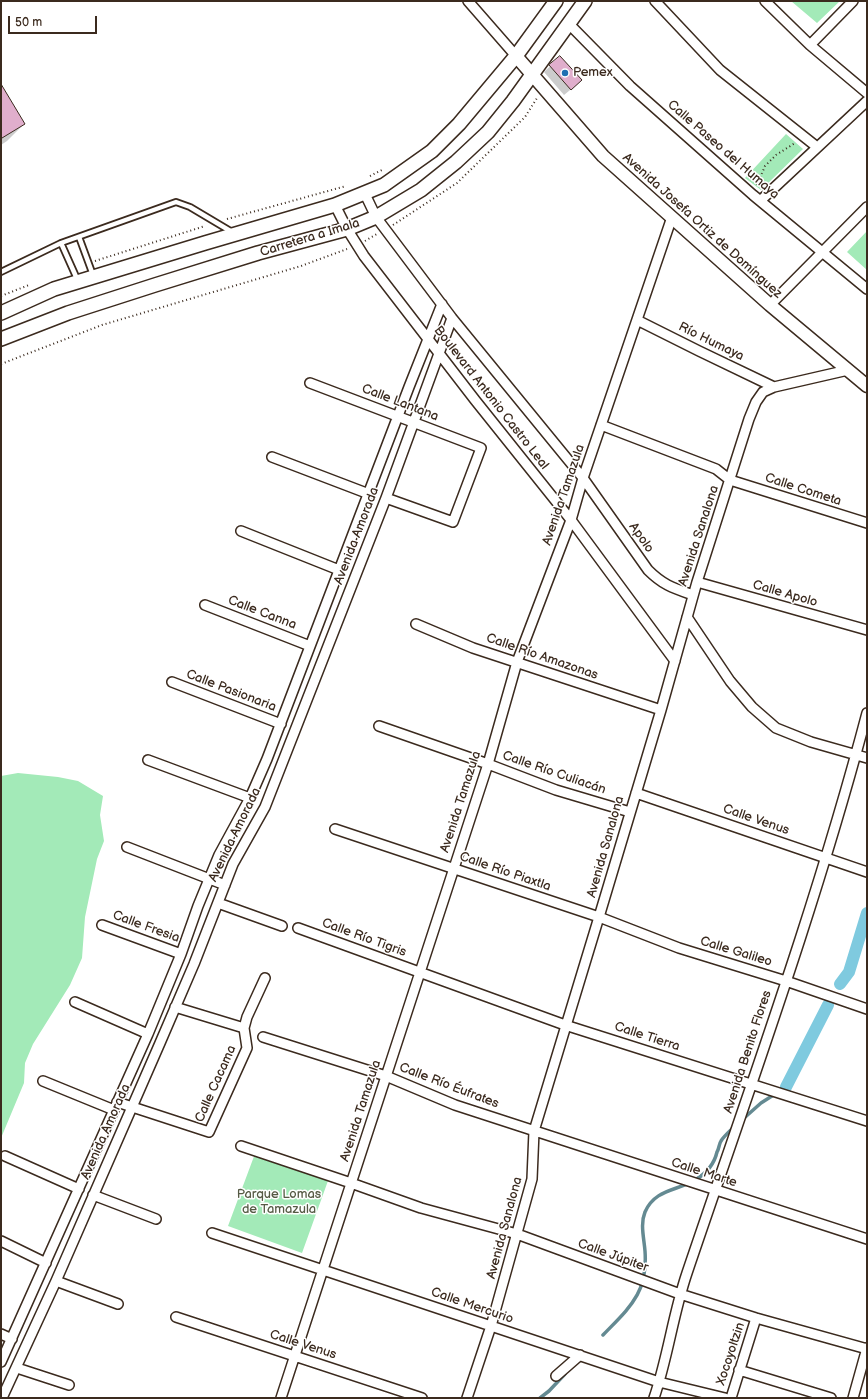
<!DOCTYPE html>
<meta charset="utf-8">
<style>
body{margin:0}
#map{position:relative;width:868px;height:1399px;overflow:hidden;background:#fff;font-family:"Balsamiq Sans",sans-serif}
canvas{display:block}
.frame{position:absolute;inset:0;border:2px solid #3b2a1e;pointer-events:none}
.scale{position:absolute;left:8px;top:16px;width:89px;height:18px;box-sizing:border-box;border:2px solid #3b2a1e;border-top:0;padding-left:5px;font-size:12px;line-height:14px;white-space:nowrap;color:#3b2a1e;-webkit-text-stroke:3px #fff;paint-order:stroke}
</style>
<div id="map">
<canvas width="868" height="1399"></canvas>
<div class="frame"></div>
<div class="scale">50 m</div>
</div>
<script>
const g = document.querySelector('canvas').getContext('2d');
g.lineJoin = 'round';
function paint(path, color) { g.fillStyle = color; g.fill(path, 'evenodd'); }
function trace(path, color, width, dash) { g.strokeStyle = color; g.lineWidth = width; g.lineCap = dash ? 'butt' : 'round'; g.setLineDash(dash || []); g.stroke(path); }
function write(font, color, halo, rows, align = 'center') {
  g.font = font + ' "Balsamiq Sans",sans-serif'; g.lineWidth = 3; g.setLineDash([]); g.textBaseline = 'middle'; g.strokeStyle = halo; g.fillStyle = color; for (const [text, x, y, turn = 0] of rows) {
    g.save(); g.translate(x, y); g.rotate((+turn || 0) * Math.PI / 180); g.textAlign = isNaN(turn) ? turn : align; if (halo) g.strokeText(text, 0, 0); g.fillText(text, 0, 0); g.restore();
  }
}
const green = new Path2D(`
 M791,1H840L817,23Z
 M786,134L803,149L761,190L745,178Z
 M867,231V270L847,252Z
 M18,773L58,777L78,781L103,796L100,815L104,841L97,859L85,917L82,958L70,985L33,1044L25,1063L24,1083L1,1138V776Z
 M256,1151L329,1178L302,1253L228,1226Z`);
const shadow = new Path2D(`
 M560,57L575,86L564,95L544,72Z
 M1,86L24,124L7,141L1,145Z`);
const stream = new Path2D(`
 M743,1119L761,1103L786,1087
 M603,1335C630,1307 648,1293 645,1251C644,1238 640,1224 645,1212C655,1189 677,1191 695,1180C707,1173 714,1165 717,1152C719,1149 719,1144 721,1141C724,1136 730,1131 734,1127
 M540,1398L549,1391L565,1374`);
const canal = new Path2D(`
 M840,984L849,972L867,913
 M786,1087L828,1005`);
const building = new Path2D(`
 M560,56L582,80L571,90L549,65Z
 M1,84L25,124L2,138L1,137Z`);
const path = new Path2D(`
 M370,176L382,170
 M757,185L765,166L776,155L795,143
 M227,219L346,186
 M393,225L457,183L525,117L537,98
 M365,241L377,234
 M95,261L205,226
 M1,296L29,285
 M1,364L102,325L301,266L347,249`);
const service = new Path2D(`
 M79,237L93,275
 M61,243L78,281
 M1,272L61,243L176,202L190,207L232,232`);
const minor = new Path2D(`
 M468,1L516,56
 M655,1L720,70L817,147
 M765,1L810,45L867,93
 M569,24L630,86L753,195L867,289
 M810,45L853,1
 M365,194L376,217L452,318L583,478L648,570C663,585 673,588 693,595
 M760,201L867,101
 M335,205L347,229L364,256L475,400L571,520L675,661
 M770,305L867,207
 M637,320L699,351L774,387
 M310,383L481,448L453,522L386,498
 M601,425L716,469L730,480L867,523
 M272,457L369,494
 M241,531L339,570
 M697,582L867,630
 M205,605L310,646
 M687,617L730,681L752,707L776,728L811,742L867,758
 M416,624L473,648L661,710
 M172,682L281,724
 M379,726L488,764L556,790L630,812
 M148,760L250,798
 M636,793L867,872
 M335,829L599,917L679,948L786,981L867,1009
 M127,847L225,885
 M218,903L282,926
 M102,925L181,954
 M298,928L565,1025L867,1121
 M75,1002L148,1034
 M175,1007L244,1028
 M263,1037L386,1076L455,1105L867,1239
 M43,1081L114,1110
 M117,1102L209,1132L247,1048L244,1028L247,1017L265,978
 M241,1146L351,1183L421,1208L517,1234L680,1294L756,1318L867,1349
 M5,1156L79,1189
 M93,1195L156,1219
 M212,1233L659,1382L725,1398
 M1,1241L46,1263
 M56,1281L118,1304
 M176,1317L422,1398
 M1,1334L12,1339
 M1,1362L148,1034L181,954L198,906L219,855L250,798L267,759L409,387L442,304
 M17,1368L69,1385
 M739,1370L831,1398
 M556,1376L580,1355
 M2,1398L56,1281L160,1043L194,964L233,864L265,807L386,498L452,318
 M281,1398L488,764L517,662L571,520L583,478L672,217
 M467,1398L491,1326L532,1179L534,1131L599,917L661,710L697,582L749,419L756,402L763,392L774,387L848,370
 M654,1398C668,1357 673,1314 687,1273C750,1087 817,903 867,713
 M731,1398L756,1318
 M853,1398L867,1348`);
const tertiary = new Path2D(`
 M516,56L603,156L770,305L867,386`);
const secondary = new Path2D(`
 M1,313L54,289L205,243L335,205L384,185L432,151L459,124L516,56L556,1
 M1,339L68,313L155,285L258,253L347,229L376,217L421,190L456,162L488,132L513,101L585,1`);
const markers = [
 [565,73,4,"#1f6fb2"]
];
const poiNames = [
 ["Pemex",573,73]
];
const streetNames = [
 ["Calle Paseo del Humaya",723,150,41],
 ["Avenida Josefa Ortiz de Domínguez",702,226,42],
 ["Carretera a Imala",310,238,-17],
 ["Río Humaya",711,342,26],
 ["Boulevard Antonio Castro Leal",491,398,52],
 ["Calle Lantana",400,403,21],
 ["Calle Cometa",803,490,18],
 ["Avenida Tamazula",564,495,-71],
 ["Avenida Amorada",357,536,-69],
 ["Avenida Sanalona",699,536,-72],
 ["Apolo",641,538,55],
 ["Calle Apolo",785,594,16],
 ["Calle Canna",262,613,21],
 ["Calle Río Amazonas",542,657,19],
 ["Calle Pasionaria",231,691,21],
 ["Calle Río Culiacán",554,773,19],
 ["Avenida Tamazula",461,802,-72],
 ["Calle Venus",756,820,19],
 ["Avenida Amorada",235,835,-64],
 ["Avenida Sanalona",606,847,-74],
 ["Calle Río Piaxtla",505,872,19],
 ["Calle Fresia",146,927,20],
 ["Calle Río Tigris",364,938,20],
 ["Calle Galileo",736,952,17],
 ["Calle Tierra",647,1037,18],
 ["Avenida Benito Flores",748,1052,-72],
 ["Calle Cacama",216,1084,-66],
 ["Calle Río Éufrates",449,1086,21],
 ["Avenida Tamazula",361,1111,-72],
 ["Avenida Amorada",106,1132,-66],
 ["Calle Marte",704,1173,18],
 ["Avenida Sanalona",505,1228,-75],
 ["Calle Júpiter",613,1256,20],
 ["Calle Mercurio",472,1306,19],
 ["Calle Venus",303,1345,18],
 ["Xocoyoltzin",731,1354,-72]
];
const parkNames = [
 ["Parque Lomas",279,1195],
 ["de Tamazula",279,1210]
];
paint(green, '#a3eab8');
paint(shadow, '#0003');
trace(stream, '#648a92', 3.5);
trace(canal, '#7fcadf', 12);
paint(building, '#e0aecc');
trace(building, '#3b2a1e', 1);
trace(service, '#3b2a1e', 8);
trace(minor, '#3b2a1e', 12);
trace(tertiary, '#3b2a1e', 15);
trace(secondary, '#3b2a1e', 16);
trace(path, '#3b2a1e', 2, [1, 3]);
trace(service, '#fff', 4.5);
trace(minor, '#fff', 9);
trace(tertiary, '#fff', 12);
trace(secondary, '#fff', 13);
for (const [x, y, r, color] of markers) { const dot = new Path2D(); dot.arc(x, y, r, 0, 2 * Math.PI); g.fillStyle = color; g.fill(dot); trace(dot, '#fff', 1.5); }
write('13px', '#3b2a1e', '#fff', poiNames, 'left');
write('13px', '#3b2a1e', '#fff', streetNames);
write('13px', '#555a44', '#fff', parkNames);
</script>
